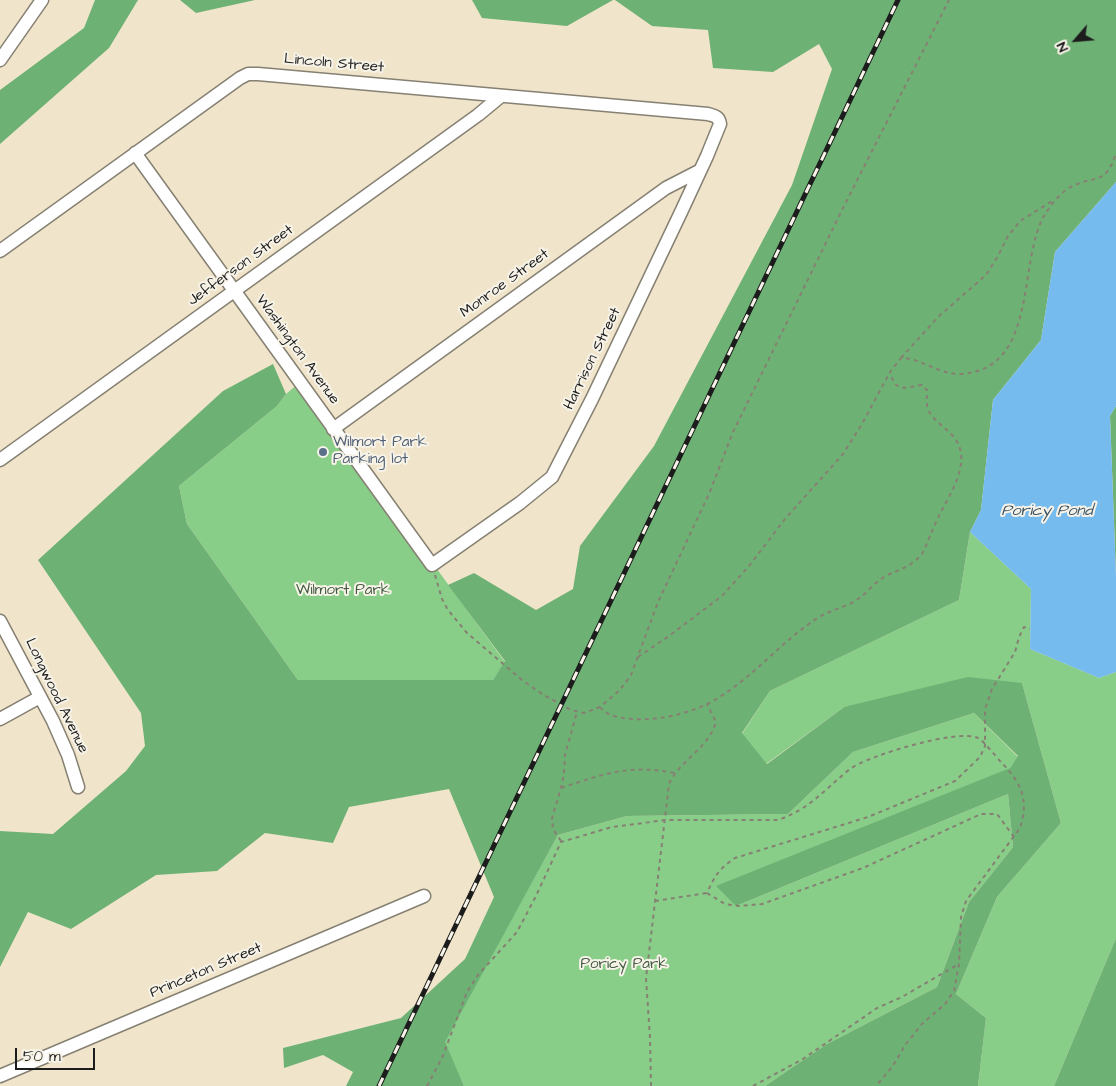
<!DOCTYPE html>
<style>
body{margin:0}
#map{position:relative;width:1116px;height:1086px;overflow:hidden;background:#f0e5ca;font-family:"Architects Daughter",sans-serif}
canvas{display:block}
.north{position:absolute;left:1051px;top:15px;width:50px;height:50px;-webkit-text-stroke:4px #f7f3e8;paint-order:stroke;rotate:243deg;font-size:14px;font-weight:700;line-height:20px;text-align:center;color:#1c1c1c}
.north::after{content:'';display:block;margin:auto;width:18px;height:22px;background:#1c1c1c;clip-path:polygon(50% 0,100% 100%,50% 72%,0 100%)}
.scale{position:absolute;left:15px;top:1048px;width:80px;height:22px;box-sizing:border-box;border:2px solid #1c1c1c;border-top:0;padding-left:6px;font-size:15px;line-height:18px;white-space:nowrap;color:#1c1c1c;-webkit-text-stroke:4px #f7f3e8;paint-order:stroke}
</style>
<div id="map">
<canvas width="1116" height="1086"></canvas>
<div class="north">N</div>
<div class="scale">50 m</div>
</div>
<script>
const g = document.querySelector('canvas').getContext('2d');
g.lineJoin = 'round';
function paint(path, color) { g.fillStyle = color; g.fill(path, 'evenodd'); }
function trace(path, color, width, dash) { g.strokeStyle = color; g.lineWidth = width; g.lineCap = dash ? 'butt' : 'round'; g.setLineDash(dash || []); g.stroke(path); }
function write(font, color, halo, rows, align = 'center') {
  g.font = font + ' "Architects Daughter",sans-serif'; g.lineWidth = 4; g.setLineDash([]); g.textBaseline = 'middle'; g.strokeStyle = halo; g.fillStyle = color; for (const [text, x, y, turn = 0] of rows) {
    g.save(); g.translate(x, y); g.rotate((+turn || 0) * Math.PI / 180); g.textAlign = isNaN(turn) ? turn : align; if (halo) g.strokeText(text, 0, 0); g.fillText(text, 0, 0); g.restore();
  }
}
const green = new Path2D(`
 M300,382L505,662L493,680H298L187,524L179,486L277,406L286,394Z
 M970,532L1031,589L1030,649L1099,678L1116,672V938L1054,1086H978L986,1018L956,994L997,897L1061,823L1022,683L844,707L766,764L742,734L770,691L959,600Z
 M974,713L1018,757L1010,768L736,906L1008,794L1013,847L969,902L937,987L827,1044L765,1086H464L444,1042L558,835L627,816L788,814L853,752Z`);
const forest = new Path2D(`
 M95,0H138L109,48L0,144V90L84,28Z
 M180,0H255L196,13Z
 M472,0H613L567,26L482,18Z
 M615,0H1116V182L1055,252L1041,340L993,400L981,510L970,532L959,600L770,691L742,733L767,764L844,707L968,677L1022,683L1061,823L997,897L956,994L986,1018L978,1086H765L827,1044L937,987L969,902L1013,847L1008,794L736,906L716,886L1010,768L1018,756L974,713L853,752L788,814L627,816L558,835L445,1042L464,1086H346L353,1072L323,1055L284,1068L283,1048L401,1018L465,959L494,897L449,789L349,807L333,843L265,833L217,871L156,875L71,929L28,912L0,967V831L53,834L126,771L145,746L141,713L38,560L223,391L273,364L286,394L277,406L179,486L187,524L298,680H493L505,661L448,585L474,573L536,610L573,589L580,546L654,446L792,185L832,69L819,44L773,72L713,68L708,30L652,26Z
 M1116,406V576L1110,416Z
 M1116,938V1086H1054Z`);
const water = new Path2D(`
 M1116,182V406L1110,416L1116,576V672L1099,678L1030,649L1031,589L970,532L981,510L993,400L1041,340L1055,252Z`);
const path = new Path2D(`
 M901,358L938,317L986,275L998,256L1008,236L1020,221L1054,200
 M435,575L442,599L448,610L467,633L522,680L542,694L571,710L584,713L600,707L620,690L631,675L658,602L709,494L733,432L845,204L949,0
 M638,657L669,636L722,596L749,566L785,519L843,454L862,424L890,372
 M600,707C608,717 621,718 634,719C648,720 662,718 676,715C690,711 706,706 718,698C754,676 781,642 816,619C829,610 845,608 858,599C867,593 874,583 884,577C899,569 910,568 922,554C928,542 932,530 938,518C948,496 972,465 956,440C948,428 933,422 928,409C926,403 927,396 927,390L922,385C905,387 896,394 890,372L901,358C921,358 938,374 959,374C1039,371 1017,264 1044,216C1050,206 1058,195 1069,188C1093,174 1107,187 1116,152
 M561,788C603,774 630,764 674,773
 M1014,837L997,814H981L863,868L762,904L739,906L725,904L707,893C715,875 719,869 735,858L868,817L955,781L980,757L985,746V709L992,689L1015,652L1019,637L1024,627L1030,629
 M561,841L553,829L552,818L561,788L564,774L565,755L577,712
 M655,901L707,893
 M427,1086L442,1058L467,992L478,975L517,932L536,896L561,842L612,827L666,820H778C810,809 825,789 850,769C867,756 959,728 978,738C985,742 996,757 1002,763C1022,784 1029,800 1020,828L966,901L961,917L959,964L954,991L945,1004L922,1024L906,1044L892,1067L876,1086
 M651,1086L650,1038L646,978L669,784C680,760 709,748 716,722L707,704
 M753,1086L803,1059L877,1008L902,997L959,964`);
const minor = new Path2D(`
 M0,60L42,0
 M0,251L240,78L248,74H258L708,114C714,116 719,116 720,124L707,156L682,210L592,399L552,477L520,503L432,565L135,153
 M333,429L666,188L699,171
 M0,460L478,115L501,96
 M0,621L53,721L68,755L78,787
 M0,719L40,697
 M0,1076L424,896`);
const rail = new Path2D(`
 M379,1086L898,0`);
const markers = [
 [323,452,5,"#5c6f8a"]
];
const streetNames = [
 ["Lincoln Street",334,64,5],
 ["Jefferson Street",241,266,-36],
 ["Monroe Street",505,284,-36],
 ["Washington Avenue",297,350,54],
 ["Harrison Street",593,359,-64],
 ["Longwood Avenue",56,696,64],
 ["Princeton Street",206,971,-23]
];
const serviceNames = [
 ["Wilmort Park",333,443],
 ["Parking lot",333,460]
];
const parkNames = [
 ["Wilmort Park",343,591],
 ["Poricy Park",624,965]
];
const waterNames = [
 ["Poricy Pond",1047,512]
];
paint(green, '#88ce89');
paint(forest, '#6eb175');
paint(water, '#76bbed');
trace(minor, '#868073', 15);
trace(path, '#868073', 2, [4, 4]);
trace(minor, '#fff', 12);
trace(rail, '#1c1c1c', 5);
trace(rail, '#f7f3e8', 3, [9]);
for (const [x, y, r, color] of markers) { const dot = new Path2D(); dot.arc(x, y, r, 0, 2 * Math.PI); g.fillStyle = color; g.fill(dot); trace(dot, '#f7f3e8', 2); }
write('15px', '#1c1c1c', '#f7f3e8', streetNames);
write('15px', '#4e5e75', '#f7f3e8', serviceNames, 'left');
write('15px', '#425a42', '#f7f3e8', parkNames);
write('italic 16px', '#3c5465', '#f7f3e8', waterNames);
</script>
